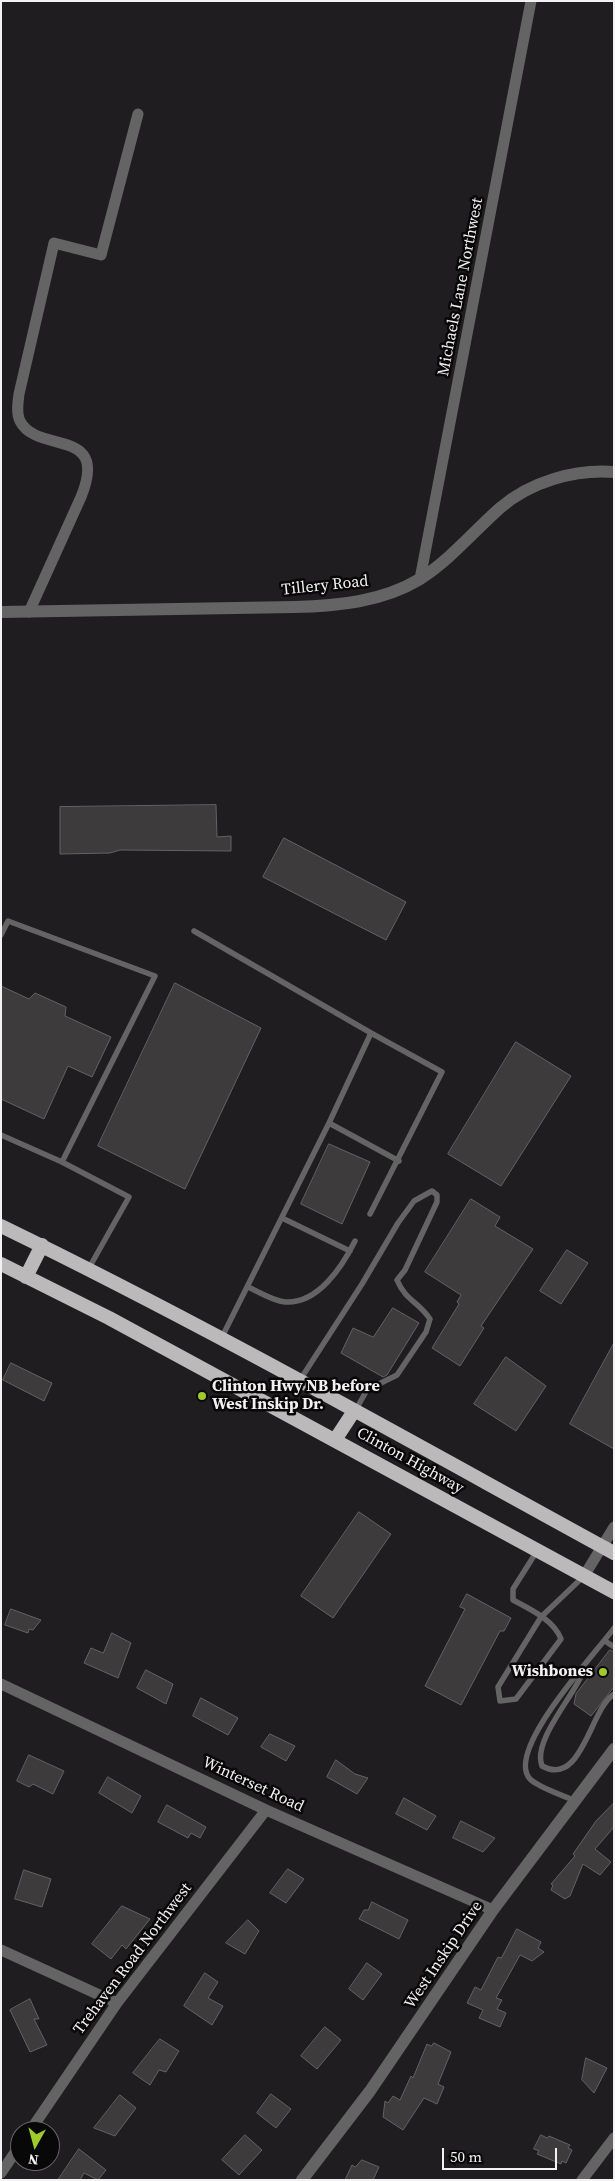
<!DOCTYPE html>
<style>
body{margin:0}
#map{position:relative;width:615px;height:2181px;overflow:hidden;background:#1f1d1f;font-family:"Source Serif 4",serif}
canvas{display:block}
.frame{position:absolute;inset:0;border:2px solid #f3f1f2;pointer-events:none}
.north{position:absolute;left:10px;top:2121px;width:50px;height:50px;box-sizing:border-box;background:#090808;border:1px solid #676566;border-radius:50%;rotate:187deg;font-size:14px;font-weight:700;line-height:20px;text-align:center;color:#f3f1f2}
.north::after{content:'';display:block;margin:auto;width:18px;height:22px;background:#9fca2d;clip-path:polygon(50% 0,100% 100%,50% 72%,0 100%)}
.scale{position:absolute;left:442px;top:2148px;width:115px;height:22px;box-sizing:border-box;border:2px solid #f3f1f2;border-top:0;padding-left:6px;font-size:15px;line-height:18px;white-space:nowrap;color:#f3f1f2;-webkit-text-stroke:4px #090808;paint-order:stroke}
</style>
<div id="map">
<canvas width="615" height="2181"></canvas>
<div class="frame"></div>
<div class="north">N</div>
<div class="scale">50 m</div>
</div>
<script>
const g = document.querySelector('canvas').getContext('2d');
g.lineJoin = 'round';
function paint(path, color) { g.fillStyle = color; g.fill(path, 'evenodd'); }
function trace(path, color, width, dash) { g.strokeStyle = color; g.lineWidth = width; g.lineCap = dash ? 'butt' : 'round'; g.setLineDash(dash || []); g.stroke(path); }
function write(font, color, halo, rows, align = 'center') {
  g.font = font + ' "Source Serif 4",serif'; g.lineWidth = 5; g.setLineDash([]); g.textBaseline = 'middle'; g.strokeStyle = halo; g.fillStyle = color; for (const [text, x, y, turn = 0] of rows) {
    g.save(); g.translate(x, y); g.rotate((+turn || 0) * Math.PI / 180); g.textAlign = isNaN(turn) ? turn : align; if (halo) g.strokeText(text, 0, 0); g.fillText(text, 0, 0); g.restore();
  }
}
const building = new Path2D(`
 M216,805L217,837L231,836V851L120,850L110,853L60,854V807Z
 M284,838L406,902L386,940L263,877Z
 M175,983L261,1028L185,1189L98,1146Z
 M1,986L29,999L35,993L66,1007L65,1016L111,1037L92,1077L68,1066L44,1119L1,1099Z
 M516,1042L571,1076L501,1186L448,1154Z
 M329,1144L370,1162L342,1224L301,1204Z
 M471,1199L500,1217L495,1226L533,1249L481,1326L484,1328L460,1366L432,1348L459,1304L457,1302L461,1295L425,1272Z
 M567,1250L588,1263L561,1304L540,1291Z
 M393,1308L419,1323L387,1375L383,1377L341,1353L353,1328L373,1337Z
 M614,1343V1449L570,1424Z
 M506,1357L546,1386L516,1431L474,1404Z
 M11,1363L52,1383L44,1401L3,1380Z
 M359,1512L391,1534L333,1618L301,1596Z
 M467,1594L511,1618L504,1631H500L461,1705L425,1686L465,1609L460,1607Z
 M11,1609L41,1620L33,1630L29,1629L28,1633L5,1625Z
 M112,1633L131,1643L118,1678L84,1663L91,1648L103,1653Z
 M610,1650L614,1652V1687L591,1716L574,1704L576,1694Z
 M146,1670L173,1684L166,1704L137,1688Z
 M201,1698L238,1718L228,1735L193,1716Z
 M270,1734L295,1746L286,1761L261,1747Z
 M29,1755L64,1771L53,1794L33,1784L29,1787L17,1781Z
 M336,1760L355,1774L368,1778L357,1794L327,1777Z
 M108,1777L141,1796L132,1813L99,1793Z
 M404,1798L436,1816L427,1830L396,1814Z
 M614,1803V1827L595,1849L611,1862L600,1875L583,1864L570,1896L565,1899L551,1890L553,1885L551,1884L575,1856L573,1854L596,1821Z
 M167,1805L206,1827L200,1838L191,1833L188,1838L158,1822Z
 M461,1821L495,1838L483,1852L453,1838Z
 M288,1869L304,1879L286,1903L270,1893Z
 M24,1870L51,1879L42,1907L15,1899Z
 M372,1902L408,1920L399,1939L359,1919L364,1910H368Z
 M122,1906L150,1919L126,1949L122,1945L111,1959L92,1944Z
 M248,1920L259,1931L245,1954L226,1943Z
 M517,1929L541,1942L538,1948L544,1952L532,1961L520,1955L496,1998L502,2000L497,2009L506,2013L500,2027L479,2018L483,2010L467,2003L475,1987L481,1990L498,1957L501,1958Z
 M367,1963L382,1974L363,2000L349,1989Z
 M205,1973L218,1982L208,1998L223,2006L212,2025L184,2006Z
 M30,1999L39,2019H34L47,2045L30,2052L10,2010Z
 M325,2027L341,2040L317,2069L301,2056Z
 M160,2039L179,2051L166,2072L159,2070L150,2085L133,2073Z
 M434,2043L451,2052L438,2084L444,2087L437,2104L424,2098L403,2130L383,2117L385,2101L388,2103L393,2096L400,2100L411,2076L413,2078L427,2044L431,2046Z
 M586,2058L607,2068L594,2093L582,2080Z
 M271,2094L291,2109L276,2128L257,2113Z
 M120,2095L136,2108L115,2136L94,2128Z
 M245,2135L262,2150L239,2175L222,2160Z
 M541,2135L547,2138L549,2136L570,2145L568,2148L572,2150L566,2163L562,2161L561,2164L537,2154L539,2151L534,2149Z
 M79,2149L106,2170L98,2180L84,2173L80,2180H58Z
 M362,2160L379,2167L373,2180H345L352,2165L355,2167Z`);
const service = new Path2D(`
 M194,931L371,1033
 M1,935L8,921L155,976L62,1162L129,1197L89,1268
 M329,1123L371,1033L442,1072L370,1214
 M1,1135L62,1162
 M282,1218L350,1251
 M248,1287C259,1292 273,1301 285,1302C318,1304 342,1267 355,1241
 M222,1337L329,1123L399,1161
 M300,1380L362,1284L398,1223L414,1201L432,1191L437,1195V1202L405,1270L397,1280C406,1301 418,1301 430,1319L426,1332L397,1375L367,1390L355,1411
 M537,1551L513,1589V1600C530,1609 554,1620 561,1639L516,1699L500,1701L498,1687L541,1617L584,1576
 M605,1641L614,1647
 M583,1672C574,1696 532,1741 542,1766C582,1788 590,1709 614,1694
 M575,1801C563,1795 539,1788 530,1779C504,1751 596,1653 614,1628`);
const minor = new Path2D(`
 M420,579L531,1
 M29,612L81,497C110,426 37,455 20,421C16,413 18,402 19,394L54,243L101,255L138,114
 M584,1576L614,1527
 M1,1684L266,1810L493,1910
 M1,1950L117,2003
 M30,2131L117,2003L266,1810
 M1,2173L20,2145
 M582,2180L614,2138`);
const tertiary = new Path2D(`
 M1,612L294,607C337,606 382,602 420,579C450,560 473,532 500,508C530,482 574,469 614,472
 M302,2180L370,2091L493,1910L614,1749`);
const trunk = new Path2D(`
 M1,1226C209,1327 411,1442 614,1553
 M1,1264L109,1318L614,1592
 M26,1277L42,1245
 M335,1440L354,1411`);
const markers = [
 [202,1396,5,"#9fca2d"],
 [603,1672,5,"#9fca2d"]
];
const streetNames = [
 ["Michaels Lane Northwest",461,287,-79],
 ["Tillery Road",325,586,-6],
 ["Clinton Highway",410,1461,29],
 ["Winterset Road",253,1785,25],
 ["West Inskip Drive",444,1955,-56],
 ["Trehaven Road Northwest",133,1959,-53]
];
const poiNames = [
 ["Clinton Hwy NB before",212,1387],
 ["West Inskip Dr.",212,1405],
 ["Wishbones",593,1672,"right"]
];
paint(building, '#3d3b3c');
trace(building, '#646264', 1);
trace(service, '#656465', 5.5);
trace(minor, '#656465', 11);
trace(tertiary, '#656465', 12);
trace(trunk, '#bcb9bb', 14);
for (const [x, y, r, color] of markers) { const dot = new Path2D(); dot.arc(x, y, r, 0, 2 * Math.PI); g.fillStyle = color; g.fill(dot); trace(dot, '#090808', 2); }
write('16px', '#f3f1f2', '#090808', streetNames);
write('bold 16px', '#f3f1f2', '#090808', poiNames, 'left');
</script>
